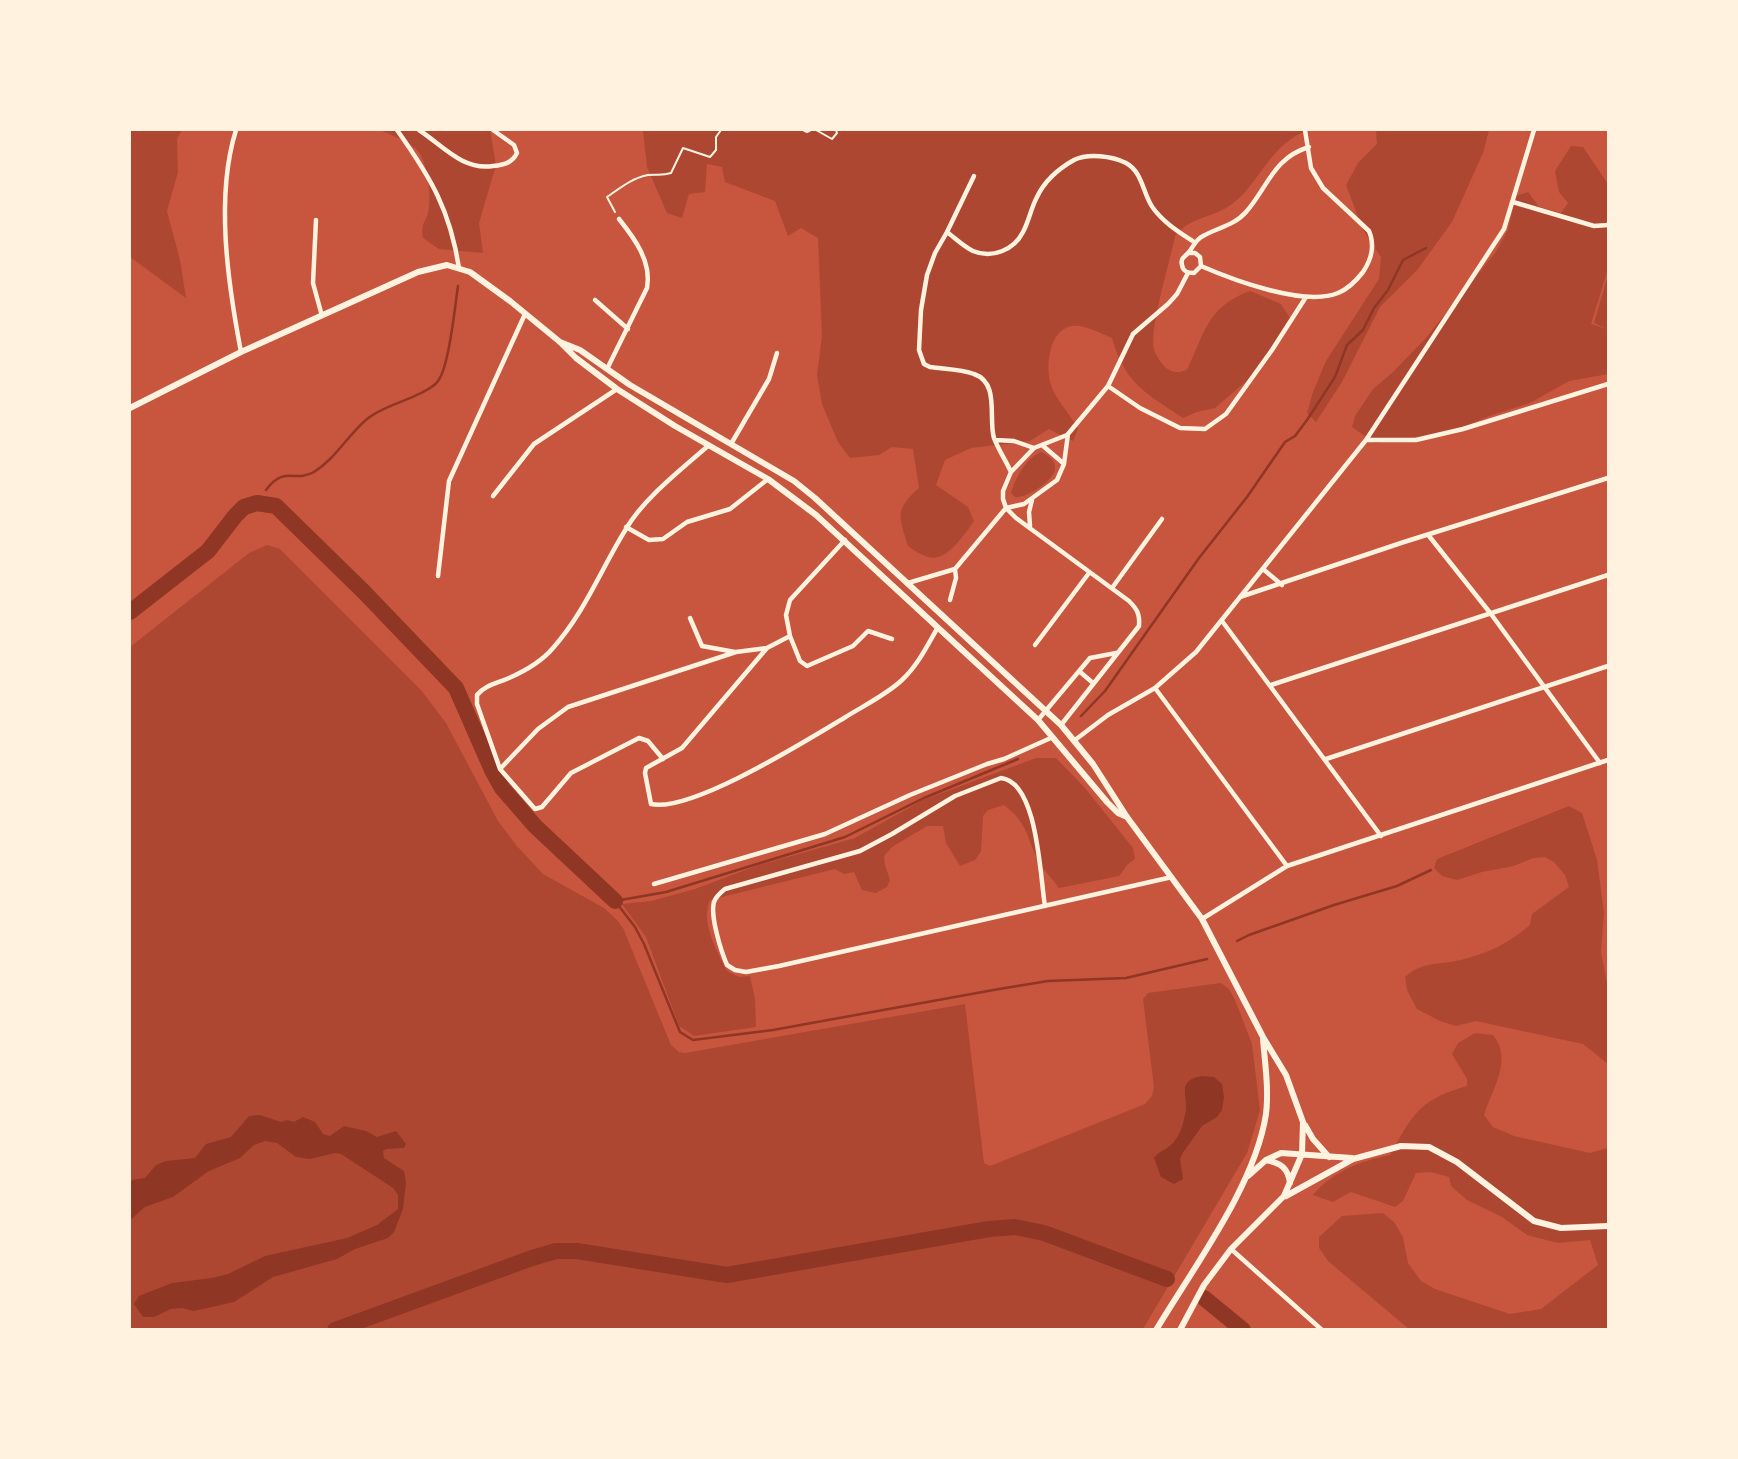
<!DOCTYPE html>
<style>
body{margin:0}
#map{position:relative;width:1738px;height:1459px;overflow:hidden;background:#c8553d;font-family:Inter,sans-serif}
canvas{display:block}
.frame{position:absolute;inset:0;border:131px solid #fff3e0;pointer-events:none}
</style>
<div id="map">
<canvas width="1738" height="1459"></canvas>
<div class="frame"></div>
</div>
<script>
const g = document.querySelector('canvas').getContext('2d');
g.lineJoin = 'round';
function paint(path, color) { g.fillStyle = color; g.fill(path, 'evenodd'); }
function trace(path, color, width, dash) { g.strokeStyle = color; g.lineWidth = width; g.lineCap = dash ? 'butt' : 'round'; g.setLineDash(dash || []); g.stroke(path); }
const green = new Path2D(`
 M130,130H182L177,139L178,172L167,211L180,260L186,298L130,257Z
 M380,130H490L496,165L479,223L483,253L439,249L423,238C420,221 428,221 429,207C431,192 427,157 415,148C405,140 391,135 380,130Z
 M643,130H1303V132C1265,150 1258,189 1226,208C1208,218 1188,219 1175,236C1170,263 1149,327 1154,350C1156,356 1162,364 1166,368C1173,373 1179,373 1187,370C1205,332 1207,307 1250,291L1281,304L1290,318L1283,337L1258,371L1215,408L1197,412L1183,418C1146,393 1125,384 1112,338C1100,333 1084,324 1071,326C1049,331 1046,365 1050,382C1055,400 1070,413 1078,429L1073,441L1049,429L1030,441L971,448L945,460L936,485L968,507L974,521C965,534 946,563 928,557C921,555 914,550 908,546C899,516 894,510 919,488L913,449L892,447L879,455L850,458L838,442L822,404L817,375L822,336L818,238L801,228L788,236L775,201L725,182L722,167L707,164L705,192L689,194L682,218L667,213L647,167Z
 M1376,130H1489L1483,153L1452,222L1418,269L1380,307L1342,382L1316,422L1307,413L1313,392L1326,361L1379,279L1381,257L1363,230L1346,185L1358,163L1377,144Z
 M1571,146L1583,147L1608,184V269L1591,324L1607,329L1594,323L1608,275V374L1569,381L1530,403L1492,415L1451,432L1375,443L1352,427L1355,416L1373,389L1392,373L1425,339L1495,253L1508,230L1516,196L1528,192L1539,207L1561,213L1568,203L1559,192L1555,171Z
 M1042,452C1048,456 1056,460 1055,469C1055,480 1025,499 1015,497L1011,493C1015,479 1027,456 1042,452Z
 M267,545L280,549L421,690L446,723L498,821L516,845L543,874L604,908L617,920L623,928L671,1045L679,1052L685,1053L965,1004L984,1163L990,1166L1145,1104L1152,1096L1154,1087L1143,999L1148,993L1221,983L1229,989L1235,1000L1252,1044L1260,1110L1247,1153L1143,1329L130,1330V647L249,553Z
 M1036,758H1056L1085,788L1133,848L1135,859L1128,864L1119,876L1059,888C1052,878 1041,868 1036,856C1025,832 1027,823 1004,805L988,810L983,816L981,851L975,860L960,866L946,843L943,826H927L892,847L884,856L885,865L890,880L887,887L876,893L862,890L854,872L844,874L835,869L710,900C700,922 717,951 727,971L739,977L750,976L755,999L756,1027L694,1036L679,1026L646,937L622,904L651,901L695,889L756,866L855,838L923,800Z
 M1569,806L1582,813L1597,860L1604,913L1601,952L1608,988V1064L1583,1044L1476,1021L1456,1026L1440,1021L1417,1009L1407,990L1405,977C1422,962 1435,965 1456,961C1487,954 1506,945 1530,925L1532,914L1569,887L1565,875L1554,862L1545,857L1533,858L1514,866L1482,872L1457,880L1442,876L1434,868L1437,859Z
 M1475,1033L1493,1035C1513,1060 1493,1087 1484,1115L1493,1127L1514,1136L1590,1153L1608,1148V1329H1409L1328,1261L1319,1248V1237L1342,1216L1383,1213L1394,1222L1403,1237L1408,1263L1421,1281L1435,1289L1510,1314L1541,1309L1598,1265L1590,1240L1558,1243L1527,1235L1502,1217L1467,1200L1451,1186L1449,1177L1431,1172L1416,1173L1403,1201L1395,1207L1351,1192L1333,1202L1313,1195C1333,1171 1361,1161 1390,1155C1414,1113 1419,1100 1467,1086V1079L1452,1054L1458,1043Z`);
const water = new Path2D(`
 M1202,1076L1214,1077L1222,1084L1224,1097L1222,1110L1217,1117L1202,1126L1182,1154L1180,1159L1183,1179L1174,1184L1161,1177L1154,1158C1159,1151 1165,1150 1171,1145C1179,1138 1183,1125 1185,1115C1190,1096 1174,1081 1202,1076Z
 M260,1115L281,1122L287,1120L294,1122L303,1117L315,1122L323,1134L330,1136L344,1126L366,1131L377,1137L396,1131L406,1144L404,1148L386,1149L383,1151L384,1158L404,1171L406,1182L403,1209L394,1232L388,1238L355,1249L337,1259L273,1277L234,1302L194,1311L182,1308L171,1309L154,1317H143L134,1304L139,1296L172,1283L212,1278L228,1274L265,1256L347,1238L377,1225L398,1209V1195L393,1188L341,1154L335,1153L310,1159L296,1157L277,1143L265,1141L254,1145L240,1158L209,1171L173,1197L145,1207L130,1220V1184L132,1180L145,1178L156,1165L166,1161L195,1158L206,1144L231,1137L249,1116Z`);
const stream = new Path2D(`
 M266,490C285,465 294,483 314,472C335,459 348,435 367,419C381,407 404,402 421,393C427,390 434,387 438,381C449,367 455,306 458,286
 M1081,716L1105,691L1199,558L1247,497L1285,442L1295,436L1307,420L1335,377L1347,345L1363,330L1374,308L1388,290L1403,260L1426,248
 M1018,759L924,798L845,837L666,892L615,901L635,927L644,944L680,1032L693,1040L773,1030L999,989L1048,981L1126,978L1207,959
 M1237,941L1249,935L1334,905L1397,886L1431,870`);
const river = new Path2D(`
 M130,612L208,551L235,516L244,507L257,503L276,506L364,592L456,688L492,770L502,788L535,826L615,901
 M1204,1298L1243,1330
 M335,1330L532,1258L556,1251H577L727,1275L989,1229L1015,1227L1044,1233L1167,1279`);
const path = new Path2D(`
 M792,130H793
 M803,130L807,132L811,130
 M816,130L832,139L837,133L836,130
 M615,212L607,197C620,188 632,178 648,175C657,174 662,176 671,173L683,148L710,157L716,150V137L721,130`);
const minor = new Path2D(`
 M236,130C215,197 228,284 241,352
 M397,130C431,178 450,210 459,268
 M419,130C442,145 463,171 493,166C504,165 512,163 517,153L514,145L493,130
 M974,176L947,232L935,253L927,275L921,310L919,350L924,364L930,367C944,369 961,369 974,374C1000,383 988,418 994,438C998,449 1006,461 1011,472
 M1513,202L1594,226L1608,225
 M316,220L313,283L322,316
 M947,232C955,238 964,247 973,251C992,259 1014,250 1023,232C1029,221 1031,208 1037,197C1045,180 1058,169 1074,160C1088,153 1112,156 1126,163C1143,172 1143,195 1153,208C1164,223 1179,232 1194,242
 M1189,253H1195L1200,257L1201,266
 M1201,266C1233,280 1305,307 1338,293C1348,289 1356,281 1363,272C1371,260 1375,245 1369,231L1323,188L1311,168L1305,130
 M1201,266L1194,273C1188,273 1183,272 1182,265C1180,258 1185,257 1189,252C1194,246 1195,240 1203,236C1217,228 1235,225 1246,212C1268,187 1273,158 1309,147
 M595,300L628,329
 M607,369L647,288C652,262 635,239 619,219
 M1108,386L1140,408L1180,428L1205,429L1226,414L1272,350L1306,297
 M995,440L1014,441L1034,448
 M1366,440H1416L1463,429L1608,384
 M731,444L769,379L777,353
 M1042,445L1063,463
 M493,496L534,444L617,389
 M1030,526L1029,512L1032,500
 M626,527L649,540L663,539L687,522L730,509L768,479
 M1429,536L1491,614L1600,763
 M845,540L790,600L786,615L790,636L767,648L682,748L646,768L645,773L651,804C691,813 807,740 844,718C863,706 886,695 902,680C918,665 927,646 938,627
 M1263,569L1282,585
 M438,576L449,481L525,314
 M908,583L955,569
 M1112,588L1162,519
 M1240,597L1404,542L1608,478
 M950,600L956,578L955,569L1006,508L1024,504L1057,480L1064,464L1068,434L1108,386L1133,334L1168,304L1177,294L1188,273
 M690,618L702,646L735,652
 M1222,621L1381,836
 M790,636L800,661L807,666L853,646L868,631L892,639
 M1035,645L1089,573
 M1079,671L1093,683
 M1271,685L1608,575
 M1155,688L1287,866
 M1038,720L1090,658L1116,653
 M1061,725L1139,626C1140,614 1137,609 1129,601L1016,518L1006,508L1003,499V491L1011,472L1034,448L1067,435
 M1075,740L1108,715L1155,688L1196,652L1366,440L1504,229L1534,130
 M663,759L648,741L639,738L571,773L542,807L535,809L500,769L477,704V695C485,685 498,683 509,678C525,671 542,661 553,648C585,612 601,569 626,529C644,498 682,469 709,445
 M1326,759L1608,666
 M500,769L538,729L568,707L736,652L767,648
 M654,884L825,834L910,795L987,764L1004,759L1053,737
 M1045,906C1040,877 1038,782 1001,778L955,796L892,834L860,851L725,889C720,893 716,896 714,902C710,916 721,951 727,965L735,970L746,972L779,966L1172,877
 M1202,919L1287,866L1608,760
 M1231,1249L1322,1330`);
const secondary = new Path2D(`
 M560,342L580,350L630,385L794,481L815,498L1061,725L1093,764L1127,817L1202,919L1263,1037L1286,1075L1303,1122L1302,1154L1284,1196L1231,1249L1204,1285L1180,1330
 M130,408L241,352L418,272L447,265L470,272L510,301L560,342L576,358L617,389L675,426L768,479L816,515L1038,720L1107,802L1118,813L1127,817
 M1305,1125L1313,1139L1329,1157
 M1266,1160C1281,1163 1288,1168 1290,1183
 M1248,1176L1266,1160L1281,1153L1352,1158
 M1286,1196L1353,1159L1401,1146L1429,1147L1457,1162L1534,1221L1561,1228L1608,1226
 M1156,1330C1193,1268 1255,1186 1266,1114C1269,1089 1265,1064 1263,1039`);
paint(green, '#ae4732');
paint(water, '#8f3625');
trace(stream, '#8f3625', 2.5);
trace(river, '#8f3625', 16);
trace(path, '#fff3e0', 2);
trace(minor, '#fff3e0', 4.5);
trace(secondary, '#fff3e0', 6);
</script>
